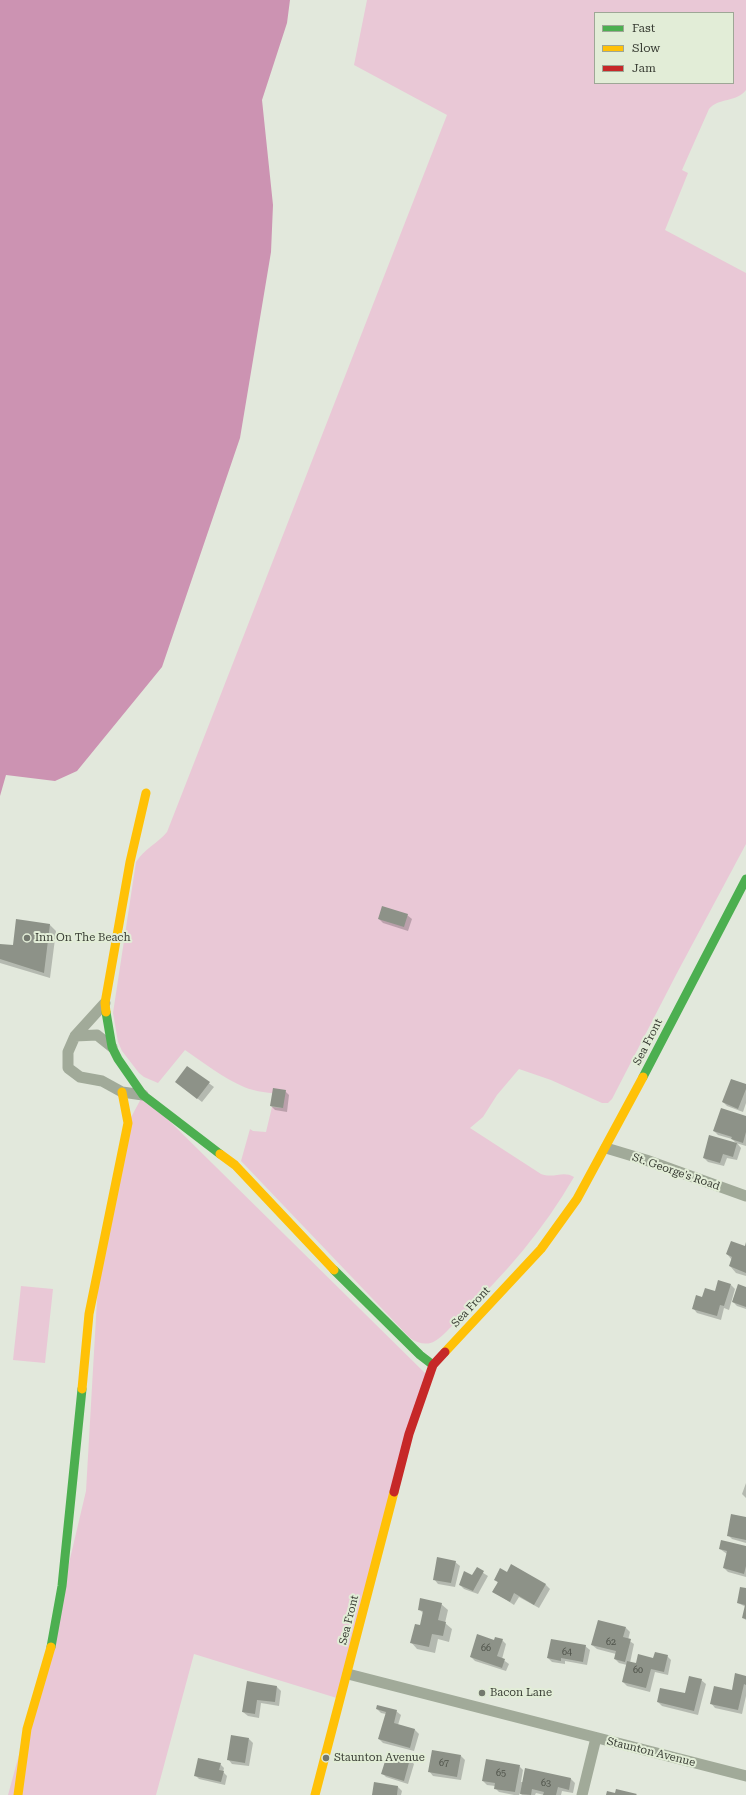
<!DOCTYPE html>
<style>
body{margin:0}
#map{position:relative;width:746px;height:1795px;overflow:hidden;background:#e2e8dc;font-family:"Roboto Serif",serif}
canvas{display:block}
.legend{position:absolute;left:594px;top:12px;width:140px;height:72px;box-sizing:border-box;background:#e2edd7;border:1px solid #9ea796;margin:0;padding:5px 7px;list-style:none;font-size:12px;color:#393d34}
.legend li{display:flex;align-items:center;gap:8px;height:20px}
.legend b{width:20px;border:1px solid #9ea796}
</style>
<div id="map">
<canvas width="746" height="1795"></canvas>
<ul class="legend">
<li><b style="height:5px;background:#4caf50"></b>Fast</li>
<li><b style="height:5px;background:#ffc107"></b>Slow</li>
<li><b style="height:5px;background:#c62828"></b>Jam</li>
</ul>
</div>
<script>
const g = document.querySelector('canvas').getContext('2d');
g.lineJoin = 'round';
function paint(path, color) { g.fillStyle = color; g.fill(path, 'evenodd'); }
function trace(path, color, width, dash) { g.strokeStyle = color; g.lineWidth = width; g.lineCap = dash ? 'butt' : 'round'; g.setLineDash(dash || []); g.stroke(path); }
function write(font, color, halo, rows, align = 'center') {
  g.font = font + ' "Roboto Serif",serif'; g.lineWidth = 4; g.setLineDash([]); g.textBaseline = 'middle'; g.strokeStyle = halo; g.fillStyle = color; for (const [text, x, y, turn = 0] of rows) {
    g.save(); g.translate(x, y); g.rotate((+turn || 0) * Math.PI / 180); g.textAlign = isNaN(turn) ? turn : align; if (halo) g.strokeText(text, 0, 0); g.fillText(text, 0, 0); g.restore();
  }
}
const green = new Path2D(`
 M367,0H746V90C736,103 719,97 709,109L682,170L688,173L665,230L746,273V844L677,973L612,1099L608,1103H602L551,1080L519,1069L497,1095L483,1117L470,1128L541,1174C554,1179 563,1170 574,1177C544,1229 505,1275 461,1316C454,1323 444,1336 435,1341C427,1346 417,1343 410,1338L241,1161L250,1129L253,1131L266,1132L272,1107L281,1108L284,1094C270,1093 256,1092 244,1087C223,1078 204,1063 185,1050L158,1083L144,1077L139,1073L122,1051L118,1042L113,1013L136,862C144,849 158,843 167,832L447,115L354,65ZM595,13H733V83H595Z
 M143,1095L429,1377L340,1699L194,1654L156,1795H8L53,1631L86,1491L99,1265L128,1123Z
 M21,1286L53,1289L45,1363L13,1360Z`);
const water = new Path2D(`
 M0,0H290L287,23L262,100L273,205L271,252L240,438L162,667L77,771L55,781L6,775L0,796Z`);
const shadow = new Path2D(`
 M407,915L412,919L408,931L383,923L379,919Z
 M49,924L56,931L50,978L0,963V945L14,947Z
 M187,1067L214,1087L202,1102L176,1082Z
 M746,1085V1103L743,1112L727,1106L723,1102Z
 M285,1091L289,1095L287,1112L275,1110L271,1106Z
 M746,1117V1146L736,1143L732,1139L718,1135L714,1131Z
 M737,1143L741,1148L737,1160L727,1158L724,1166L708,1162L704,1158Z
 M746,1245V1276L736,1273L730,1266L732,1260L727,1254L745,1247Z
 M731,1285L735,1289L729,1310L724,1308L721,1320L697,1313L693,1308L703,1298Z
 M746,1288V1309L737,1306L733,1302Z
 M746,1483V1498L742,1494Z
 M746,1518V1543L732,1539L728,1535Z
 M746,1547V1577L728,1572L724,1568L727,1554L720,1549Z
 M455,1562L460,1566L455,1587L438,1584L434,1579Z
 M512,1565L546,1585L550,1589L539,1608L519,1597L514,1605L493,1591L498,1583L495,1579L507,1573Z
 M477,1569L488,1576L478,1594L464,1589L460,1585L473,1577Z
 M746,1589V1620L743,1618L746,1607L738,1603Z
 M441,1604L448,1610L445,1623L452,1629L449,1642L438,1639L435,1653L417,1649L411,1642L421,1627L424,1614L419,1609Z
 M626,1628L630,1632L628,1640L634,1644L630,1663L637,1664L667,1656L671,1660L668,1675L655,1672L650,1692L627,1686L623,1682L627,1665L619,1663L615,1659L616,1654L597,1649L592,1645Z
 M502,1640L506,1644L502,1659L509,1664L506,1671L475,1661L471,1657Z
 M585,1646L590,1650L587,1665L565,1661V1664L552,1662L548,1658Z
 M746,1677V1696L742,1714L715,1708L711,1703L732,1691Z
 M701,1680L706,1684L698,1715L662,1706L658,1702L686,1694Z
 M248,1683L277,1687L281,1691L279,1706L261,1703L259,1718L248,1716L243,1712Z
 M377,1709L396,1711L401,1715L398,1725L415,1730L419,1734L414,1751L383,1743L379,1739L386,1714L381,1713Z
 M249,1739L253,1743L249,1766L232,1764L228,1759Z
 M388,1753L410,1760L414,1764L408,1784L386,1777L382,1773Z
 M461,1756L465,1760L461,1780L433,1776L429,1771Z
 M220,1764L224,1768L223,1772L227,1776L225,1785L199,1779L195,1775Z
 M519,1766L523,1770L521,1782L571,1779L575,1783L573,1793L562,1791L561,1795H544L536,1793L535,1795H522L520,1793L519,1795H514L499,1792L495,1788V1786L487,1785L483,1781Z
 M398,1787L402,1791L401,1795H373Z`);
const building = new Path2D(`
 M382,906L408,914L404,927L378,919Z
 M16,919L50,924L44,973L0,959V944L13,945Z
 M187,1066L210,1082L197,1099L175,1082Z
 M731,1079L746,1084V1089L738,1109L722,1102Z
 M273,1088L286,1090L283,1108L270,1106Z
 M721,1108L746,1116V1132L743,1143L731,1139L732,1137L713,1131Z
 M709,1135L737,1143L733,1157L723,1154L720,1163L703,1158Z
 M731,1241L745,1246L746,1242V1273L729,1266L732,1257L726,1254Z
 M718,1280L731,1284L724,1306L720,1305L717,1316L692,1309L696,1295L702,1297L705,1288L715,1291Z
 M738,1284L746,1287V1307L732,1302Z
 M731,1514L746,1517V1540L727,1536Z
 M721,1540L746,1546V1566L744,1574L723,1568L727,1551L719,1549Z
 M437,1557L456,1561L451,1583L433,1580Z
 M511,1564L546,1584L534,1605L514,1593L510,1602L492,1592L498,1582L494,1580L500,1568L507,1572Z
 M477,1567L484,1571L473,1591L459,1585L464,1571L472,1575Z
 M740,1587L746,1588V1619L742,1618L745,1605L737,1603Z
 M420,1598L442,1603L438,1620L446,1622L443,1636L432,1634L429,1647L410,1643L415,1624L420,1625L423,1611L418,1610Z
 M598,1620L626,1627L623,1637L631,1639L625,1662L614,1659L616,1651L591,1645Z
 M477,1634L494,1640L495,1637L503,1639L497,1656L505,1659L502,1668L470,1657Z
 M551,1639L586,1645L583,1662L561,1658V1661L547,1658Z
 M655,1652L668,1655L664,1672L651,1669L646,1688L622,1682L627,1661L636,1663L638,1654L653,1658Z
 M735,1673L746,1676V1685L744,1684L738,1710L710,1704L714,1686L732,1690Z
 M689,1676L702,1679L694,1711L657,1702L660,1688L685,1693Z
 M247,1681L277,1686L275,1702L257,1700L255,1714L242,1712Z
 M377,1705L397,1710L394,1723L415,1729L410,1748L378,1739L386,1712L376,1709Z
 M231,1735L249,1738L245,1763L227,1760Z
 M432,1750L461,1755L457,1777L428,1772Z
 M388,1752L410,1759L404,1781L381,1774Z
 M198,1758L221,1763L219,1770L224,1771L221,1782L194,1776Z
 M486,1759L520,1765L515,1792L494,1789L495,1783L482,1781Z
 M525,1768L571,1778L569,1790L558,1787L556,1795H543L544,1792L532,1789L531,1795L520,1794Z
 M374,1782L398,1786L397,1795H372Z
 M616,1789L637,1794L636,1795H606L607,1791L615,1793Z`);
const street = new Path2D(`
 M105,1003L75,1036L68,1052V1068L80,1077L102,1081L122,1092L143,1095
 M75,1036L97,1035L112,1047
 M606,1148L646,1160L746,1196
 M348,1674L746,1776
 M582,1795L596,1738`);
const fast = new Path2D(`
 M106,1012L112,1047L118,1059L143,1095L220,1154
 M643,1077L746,879
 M334,1270L420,1355L433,1365
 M51,1647L62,1586L82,1389`);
const slow = new Path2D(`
 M106,1012L105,1003L130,862L146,793
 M220,1154L235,1165L334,1270
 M445,1352L541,1249L577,1199L643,1077
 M82,1389L89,1314L128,1123L122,1092
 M18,1795L27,1729L51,1647
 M315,1795L394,1492`);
const jam = new Path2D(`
 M394,1492L409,1434L433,1365L445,1352`);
const markers = [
 [27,938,4,"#74796f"],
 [482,1693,4,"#74796f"],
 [326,1758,4,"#74796f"]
];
const numberNames = [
 ["62",611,1642],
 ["66",486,1648],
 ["64",567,1652],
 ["60",638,1670],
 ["67",444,1763],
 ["65",501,1773],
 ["63",546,1783]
];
const poiNames = [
 ["Inn On The Beach",35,938],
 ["Bacon Lane",490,1693],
 ["Staunton Avenue",334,1758]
];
const streetNames = [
 ["Sea Front",648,1042,-63],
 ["St. George's Road",676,1172,19],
 ["Sea Front",471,1307,-47],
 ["Sea Front",349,1620,-76],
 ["Staunton Avenue",651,1752,14]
];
paint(green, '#e9c8d6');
paint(water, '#cc93b2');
paint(shadow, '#0003');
paint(building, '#8d9288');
trace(street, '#a1aa99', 11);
trace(fast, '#4caf50', 9);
trace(slow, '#ffc107', 9);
trace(jam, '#c62828', 9);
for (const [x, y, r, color] of markers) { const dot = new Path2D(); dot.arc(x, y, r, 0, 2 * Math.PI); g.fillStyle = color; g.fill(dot); trace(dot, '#e2edd7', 1.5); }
write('9px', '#4e5249', null, numberNames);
write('11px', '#393d34', '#e2edd7', poiNames, 'left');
write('11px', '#393d34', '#e2edd7', streetNames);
</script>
